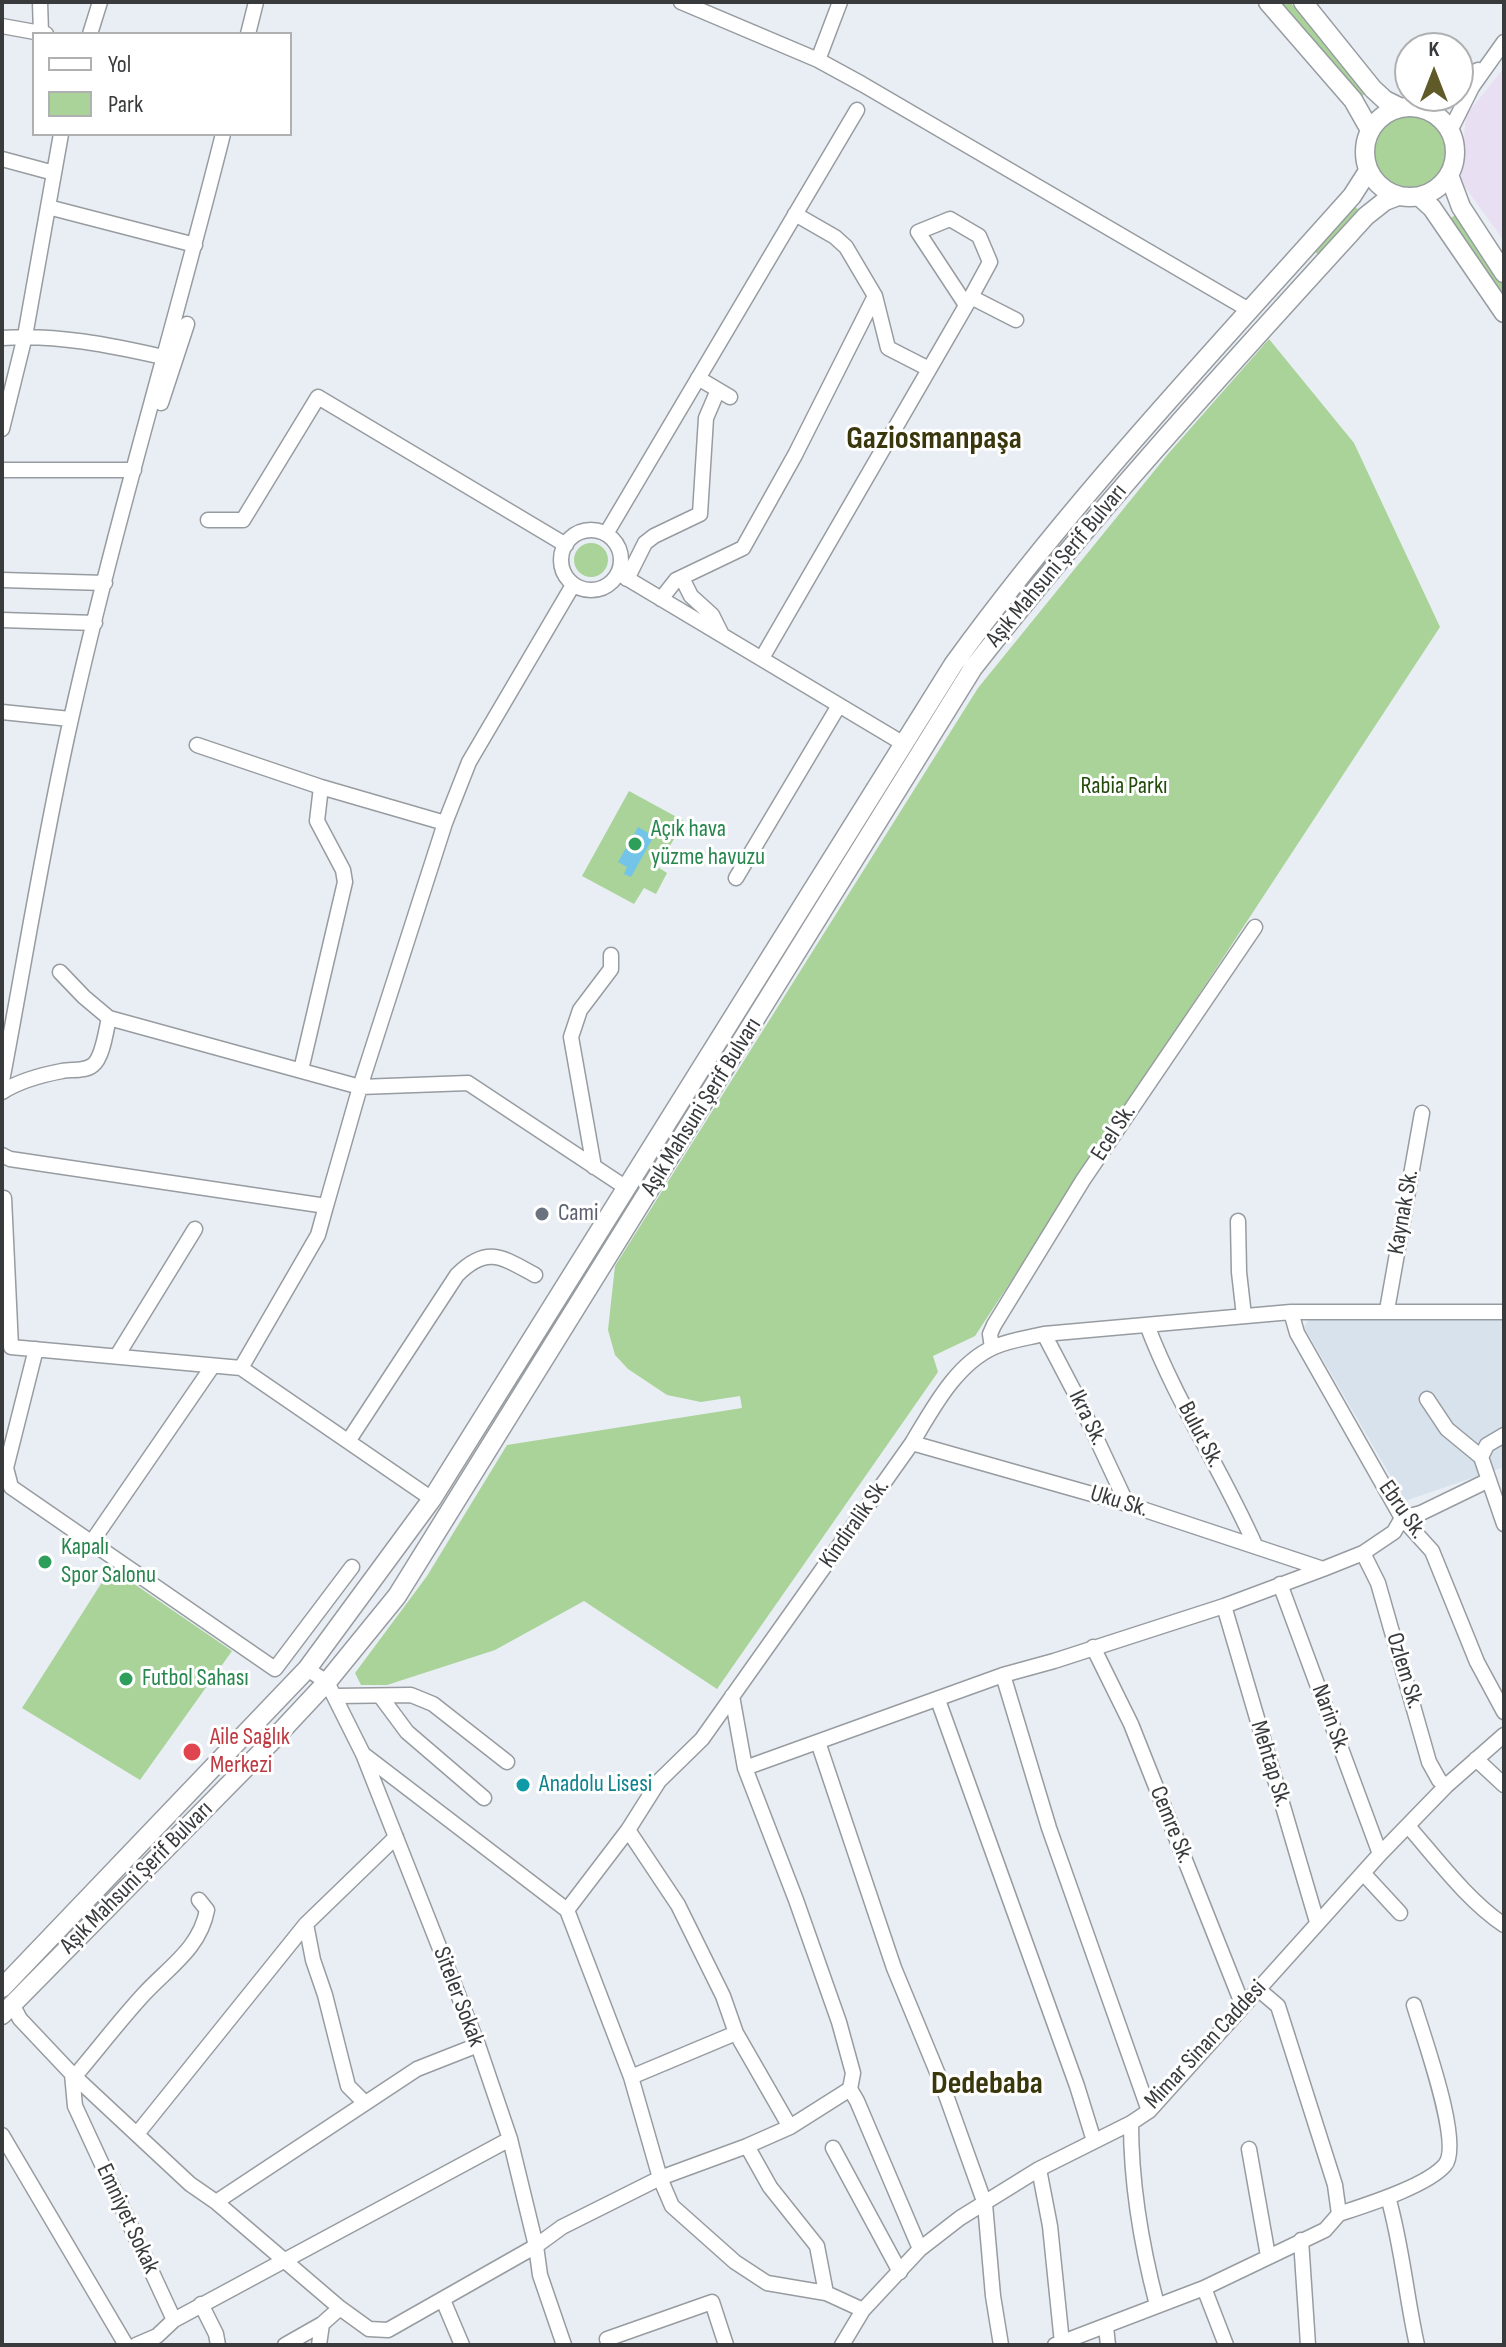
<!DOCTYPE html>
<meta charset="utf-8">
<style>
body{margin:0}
#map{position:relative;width:1506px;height:2347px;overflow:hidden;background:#e9eef4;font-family:"Sofia Sans Condensed",sans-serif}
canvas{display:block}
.frame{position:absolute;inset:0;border:4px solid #383a3c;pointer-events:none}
.legend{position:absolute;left:32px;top:32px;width:260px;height:104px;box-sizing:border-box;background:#fff;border:2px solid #afb0b1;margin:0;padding:10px 14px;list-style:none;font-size:24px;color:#383a3c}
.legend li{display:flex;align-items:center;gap:16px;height:40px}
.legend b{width:40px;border:2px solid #afb0b1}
.north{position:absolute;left:1394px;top:32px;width:80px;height:80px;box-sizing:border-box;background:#fff;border:2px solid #afb0b1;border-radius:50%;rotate:0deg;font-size:22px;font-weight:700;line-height:32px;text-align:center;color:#383a3c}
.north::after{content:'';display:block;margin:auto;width:28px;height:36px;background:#5f5a27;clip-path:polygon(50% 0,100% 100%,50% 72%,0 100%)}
</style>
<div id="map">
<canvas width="1506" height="2347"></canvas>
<div class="frame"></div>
<ul class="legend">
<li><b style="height:10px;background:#fff"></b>Yol</li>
<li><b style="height:22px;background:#a9d398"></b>Park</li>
</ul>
<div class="north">K</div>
</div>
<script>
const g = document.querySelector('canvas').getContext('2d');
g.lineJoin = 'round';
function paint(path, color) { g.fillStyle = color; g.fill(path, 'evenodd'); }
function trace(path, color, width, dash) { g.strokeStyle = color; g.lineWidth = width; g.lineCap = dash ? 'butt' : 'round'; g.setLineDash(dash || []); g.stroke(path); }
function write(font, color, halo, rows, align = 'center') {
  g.font = font + ' "Sofia Sans Condensed",sans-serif'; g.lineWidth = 6; g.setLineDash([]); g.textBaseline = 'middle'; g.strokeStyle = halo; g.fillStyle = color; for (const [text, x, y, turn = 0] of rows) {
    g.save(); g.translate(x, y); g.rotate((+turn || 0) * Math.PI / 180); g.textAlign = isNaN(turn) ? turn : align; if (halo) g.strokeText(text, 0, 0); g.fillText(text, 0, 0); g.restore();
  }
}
const industrial = new Path2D(`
 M1504,68V241L1460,180L1466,115Z`);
const built = new Path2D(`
 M1311,1316L1504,1317V1467L1405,1501L1304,1327Z`);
const green = new Path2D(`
 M1275,2H1290L1368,92L1359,98Z
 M1374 152a36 36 0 1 1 72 0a36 36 0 1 1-72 0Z
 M1352,204L1360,211L1319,255L1311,249Z
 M1459,213L1504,284V304L1449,219Z
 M1269,339L1354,443L1440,627L975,1336L933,1356L938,1372L717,1689L584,1601L495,1650L387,1685H361L355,1673L427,1576L507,1445L742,1408L740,1396L701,1402L667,1395L628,1369L615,1355L608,1330L615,1266L978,688L1168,454Z
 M574 560a17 17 0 1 1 34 0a17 17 0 1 1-34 0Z
 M629,791L684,821L658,867L667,873L656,894L644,888L634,904L582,876Z
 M111,1568L232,1651L140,1780L22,1708Z`);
const water = new Path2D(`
 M638,827L654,836L631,877L624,874L627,867L618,862Z`);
const minor = new Path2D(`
 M40,2L41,33
 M681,2L818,60L862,84L1249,310
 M2,26L46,34
 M90,34L100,2
 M248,34L256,2
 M818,60L840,2
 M1458,86L1478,70
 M1420,108L1445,96
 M1450,131L1472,87L1504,42
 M2,159L54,173
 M48,207L195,245
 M795,214L835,237L846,247L875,296L888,348L929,369
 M971,297L1016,320
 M2,338C56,334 110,345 163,357
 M698,378L730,397
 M161,403L187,324
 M2,429L25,336L61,134
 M2,470H134
 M208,520H243L318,397L566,545
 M561 560a30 30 0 1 1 60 0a30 30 0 1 1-60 0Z
 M606,534L857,110
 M618,573L904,744
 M682,578L691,596L712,615L722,635
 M627,579L645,543L654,536L700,514L706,418L718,390
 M2,580L105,583
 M661,599L676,580L743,548L795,455L875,296
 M2,620L95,623
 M762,658L971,297L990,262L979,236L950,219L918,232L966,305
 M2,712L70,719
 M197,745L321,787L445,823
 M736,878L838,707
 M109,1018L360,1087L468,1083L625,1187
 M301,1070L345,882L343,870L317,821L321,787
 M2,1081C25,960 44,838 71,719C115,522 174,329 223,134
 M2,1092C19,1081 41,1075 62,1071C72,1069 84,1072 93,1065C103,1057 106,1030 109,1018L84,997L60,972
 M2,1155L10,1159L326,1206L318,1235L241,1368
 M594,1167L571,1037L580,1010L611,969V955
 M4,1198L11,1347L241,1368L432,1499
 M326,1206L360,1087L445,823L469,762L573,585
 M1238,1221L1239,1272L1244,1316
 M1387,1310L1422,1113
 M1291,1312L1297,1333L1402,1518L1432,1551L1477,1662L1504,1712
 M1147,1325C1176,1402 1222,1470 1255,1545
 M1044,1334L1076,1395L1127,1504
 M992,1348L990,1334L994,1325L1083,1180L1255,927
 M36,1349L6,1468L11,1487L275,1669L352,1567
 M117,1356L195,1229
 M1427,1399L1447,1429L1481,1457
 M1504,1435L1487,1445L1481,1457L1504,1524
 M349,1440L457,1275C487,1245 502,1257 535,1275
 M912,1443L1127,1504L1323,1569
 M91,1543L212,1367
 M1363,1553L1378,1583L1429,1762L1439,1780L1446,1786
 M1280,1584L1380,1854
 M1224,1606L1317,1922
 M1093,1647L1131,1724L1243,2006
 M307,1669L327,1682L363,1754L478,2045L510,2139L536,2246L540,2275L564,2345
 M1003,1675L1049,1828L1149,2111
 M336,1696L411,1695L433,1704L507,1762
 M732,1696L745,1768L796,1900L839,2022L853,2073L850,2089L857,2101L920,2249
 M381,1697L407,1732L484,1798
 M938,1700L1077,2086L1094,2141
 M818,1742L894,1968L942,2084L985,2204L993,2296L1001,2345
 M363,1754L567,1910L628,1830L659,1781L702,1739L912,1443C933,1408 956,1364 994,1347C1010,1340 1027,1338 1044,1334L1291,1312H1504
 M1476,1759L1504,1785
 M745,1768L1003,1675L1054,1661L1224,1606L1323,1569L1363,1553L1394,1532L1402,1518L1421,1513L1489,1480
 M1408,1826C1437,1859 1467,1900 1504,1925
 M628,1830L678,1905L723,1996L736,2033L790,2127
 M1364,1874L1400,1913
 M567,1910L631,2077L660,2178L747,2146L790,2127L850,2089
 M306,1924L313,1960L325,1995L348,2086L364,2102
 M12,2004L20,2019L72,2074L190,2184L216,2202L340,2308L369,2329L388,2330L536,2246L562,2227L660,2178L672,2206L735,2262L767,2283L826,2293L863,2310
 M72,2074L75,2106L174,2320L157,2336L136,2345
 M75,2076C98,2049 120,2020 144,1994C169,1967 200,1948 207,1910L199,1900
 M631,2077L736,2033
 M1131,2123C1131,2185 1141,2244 1157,2305
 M137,2134L306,1924L396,1837
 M2,2135L126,2345
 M747,2146L770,2187L817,2246L826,2293
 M833,2148L900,2272
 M1249,2149L1268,2256
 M1039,2169L1050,2226L1062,2343
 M1388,2197C1402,2245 1406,2296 1417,2345
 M216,2202L417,2069L478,2045
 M1339,2214C1366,2205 1427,2186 1445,2165C1463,2144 1422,2033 1414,2005
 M1301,2240L1308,2345
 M1204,2288L1226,2345
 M443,2300L462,2345
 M201,2304L216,2334L218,2345
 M174,2320L510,2139
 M1106,2327L1108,2345
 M285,2345L322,2324L340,2308
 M319,2345L322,2324
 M609,2345L607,2339L712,2302L726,2345
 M842,2345L863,2310L920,2249L960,2218L1039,2169L1131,2123L1149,2111L1380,1854L1446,1786L1504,1735
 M1055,2345L1204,2288L1325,2230L1339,2214L1335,2185L1278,2006L1258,1989`);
const major = new Path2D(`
 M1268,2L1353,100L1370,130
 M1303,2L1373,89L1385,100L1401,108
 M1365 152a45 45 0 1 1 90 0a45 45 0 1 1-90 0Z
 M1449,175L1461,207L1504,273
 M1420,197L1432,208L1504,313
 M2,1988L307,1669L432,1499L953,665C1073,499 1216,349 1352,196L1368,171
 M2,2015L269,1744L327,1682L397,1596L973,668C1096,511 1231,364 1366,216L1385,201L1398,196`);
const markers = [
 [635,844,8,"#2e9e5b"],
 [542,1214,8,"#6b7280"],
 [45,1562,8,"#2e9e5b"],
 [126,1679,8,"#2e9e5b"],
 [192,1752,10,"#e0444e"],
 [523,1785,8,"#0f9aa8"]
];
const streetNames = [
 ["Aşık Mahsuni Şerif Bulvarı",1057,566,-50],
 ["Aşık Mahsuni Şerif Bulvarı",702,1107,-58],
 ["Ecel Sk.",1114,1133,-57],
 ["Kaynak Sk.",1404,1212,-80],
 ["Ikra Sk.",1087,1418,64],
 ["Bulut Sk.",1200,1435,62],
 ["Uku Sk.",1119,1502,17],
 ["Ebru Sk.",1402,1510,55],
 ["Kindiralik Sk.",855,1524,-55],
 ["Ozlem Sk.",1404,1671,73],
 ["Narin Sk.",1330,1719,70],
 ["Mehtap Sk.",1270,1764,73],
 ["Cemre Sk.",1171,1825,68],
 ["Aşık Mahsuni Şerif Bulvarı",137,1878,-45],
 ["Siteler Sokak",458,1997,69],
 ["Mimar Sinan Caddesi",1206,2045,-47],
 ["Emniyet Sokak",127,2219,65]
];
const parkNames = [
 ["Rabia Parkı",1124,787]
];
const leisureNames = [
 ["Açık hava",651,830],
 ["yüzme havuzu",651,858],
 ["Kapalı",61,1548],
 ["Spor Salonu",61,1576],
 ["Futbol Sahası",142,1679]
];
const worshipNames = [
 ["Cami",558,1214]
];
const healthNames = [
 ["Aile Sağlık",210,1738],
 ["Merkezi",210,1766]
];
const cultureNames = [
 ["Anadolu Lisesi",539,1785]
];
const districtNames = [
 ["Gaziosmanpaşa",934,440],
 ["Dedebaba",987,2085]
];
paint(industrial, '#e9dff3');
paint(built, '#d8e2ed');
paint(green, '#a9d398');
paint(water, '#72c5e8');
trace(minor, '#979ca1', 17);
trace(major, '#979ca1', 21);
trace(minor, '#fff', 14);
trace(major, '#fff', 18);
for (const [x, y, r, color] of markers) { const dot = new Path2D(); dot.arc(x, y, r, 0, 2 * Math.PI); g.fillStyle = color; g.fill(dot); trace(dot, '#fff', 3); }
write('24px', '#383a3c', '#fff', streetNames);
write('24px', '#214a0b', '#fff', parkNames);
write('24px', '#27864d', '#fff', leisureNames, 'left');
write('24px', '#5b616d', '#fff', worshipNames, 'left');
write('24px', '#be3a42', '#fff', healthNames, 'left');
write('24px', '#0d838f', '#fff', cultureNames, 'left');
write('bold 32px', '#3b370d', '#fff', districtNames);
</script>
